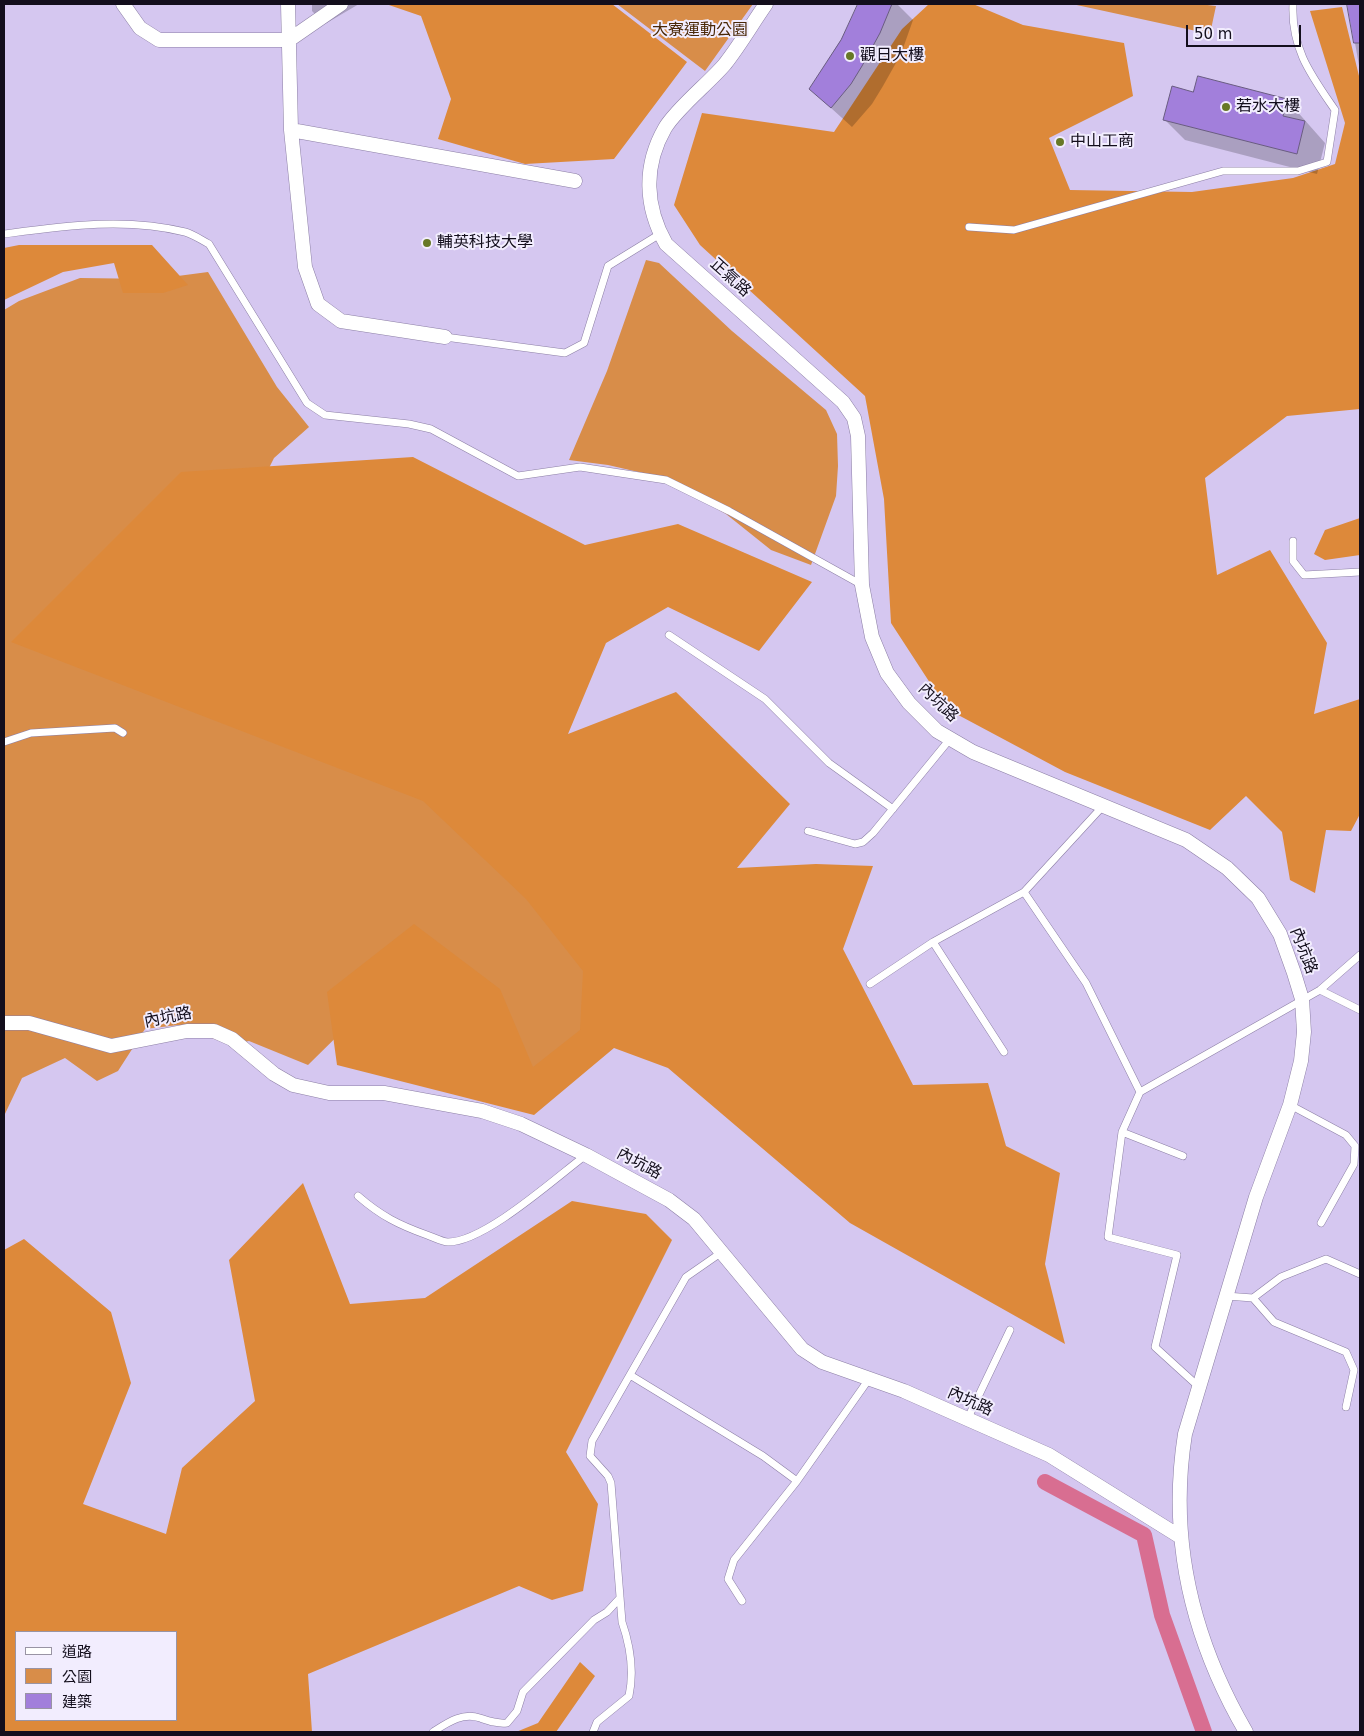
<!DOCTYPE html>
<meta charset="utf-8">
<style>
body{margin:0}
#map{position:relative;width:1364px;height:1736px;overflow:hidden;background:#d5c7f0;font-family:"DejaVu Sans","Noto Sans TC",sans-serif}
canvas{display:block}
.frame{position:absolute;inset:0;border:5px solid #130e1c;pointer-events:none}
.legend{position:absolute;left:15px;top:1631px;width:162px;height:90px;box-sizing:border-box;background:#f2edfe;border:1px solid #9994a4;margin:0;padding:6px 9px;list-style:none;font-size:15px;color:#130e1c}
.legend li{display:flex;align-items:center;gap:10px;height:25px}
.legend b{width:25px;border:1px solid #9994a4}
.scale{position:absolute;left:1186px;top:25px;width:115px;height:22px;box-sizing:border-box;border:2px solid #130e1c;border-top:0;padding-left:6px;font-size:15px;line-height:18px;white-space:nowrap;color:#130e1c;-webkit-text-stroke:4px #f2edfe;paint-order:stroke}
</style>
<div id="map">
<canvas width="1364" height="1736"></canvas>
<div class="frame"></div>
<ul class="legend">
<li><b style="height:6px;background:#fff"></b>道路</li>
<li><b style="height:14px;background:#d88d49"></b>公園</li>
<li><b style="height:14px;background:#a27fdb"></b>建築</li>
</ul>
<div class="scale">50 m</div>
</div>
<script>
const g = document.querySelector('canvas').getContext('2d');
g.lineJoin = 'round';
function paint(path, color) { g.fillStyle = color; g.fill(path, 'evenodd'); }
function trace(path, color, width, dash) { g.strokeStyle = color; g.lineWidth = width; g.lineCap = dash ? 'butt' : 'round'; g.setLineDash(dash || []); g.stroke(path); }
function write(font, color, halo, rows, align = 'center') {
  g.font = font + ' "DejaVu Sans","Noto Sans TC",sans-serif'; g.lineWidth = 4; g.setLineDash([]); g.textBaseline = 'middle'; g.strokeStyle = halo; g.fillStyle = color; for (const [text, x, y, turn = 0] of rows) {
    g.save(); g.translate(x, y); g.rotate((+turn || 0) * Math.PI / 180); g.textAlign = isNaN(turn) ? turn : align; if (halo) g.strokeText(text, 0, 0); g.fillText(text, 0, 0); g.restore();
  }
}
const green = new Path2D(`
 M617,4H753L705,71Z
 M1072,4H1199L1216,6L1210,34Z
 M646,260L659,263L732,331L826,410L837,434L838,466L836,496L811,565L771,550L726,514L660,477L608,465L569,460L607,371Z
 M208,272L277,387L309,427L274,458L239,528L502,825L615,1022L530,1090L373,1001L308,1065L249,1041L230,1045L178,1025L145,1029L118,1071L97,1081L65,1058L22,1078L4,1116V310L19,301L80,278L155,279Z`);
const forest = new Path2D(`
 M386,4H612L687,62L614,159L525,164L438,139L451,99L421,16Z
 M929,4H973L1023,25L1124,43L1133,96L1049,138L1070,190L1192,192L1293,178L1335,164L1345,123L1310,11L1342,7L1360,80V409L1287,416L1205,478L1217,575L1270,550L1327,643L1314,714L1360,699V814L1351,831L1326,830L1315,893L1290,880L1282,832L1246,796L1210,830L1065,772L947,709L891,623L884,499L865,396L700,245L674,205L702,113L834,132L902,29Z
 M19,245H152L188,285L163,293H123L114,263L63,272L4,300V248Z
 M413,457L585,545L678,524L812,582L759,651L668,607L606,643L568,734L676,692L790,804L737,868L816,864L873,866L843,949L913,1085L988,1083L1006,1146L1060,1173L1045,1264L1065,1344L850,1223L668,1068L614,1048L534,1115L337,1065L327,992L414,924L500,989L533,1067L580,1030L583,971L526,899L423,801L11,642L181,472Z
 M1360,518V555L1325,560L1314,554L1325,530Z
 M303,1183L350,1304L425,1298L572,1201L646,1214L672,1240L566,1452L598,1504L583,1591L552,1600L519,1586L308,1674L312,1732H4V1250L24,1239L111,1312L131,1383L83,1504L166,1534L182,1468L255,1401L229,1260ZM176,1632V1720H16V1632Z
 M580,1662L595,1676L556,1732H516L538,1723Z`);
const shadow = new Path2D(`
 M312,4H359L325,24L312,11Z
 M859,4H897L913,20L901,54L883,86L872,104L852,127L810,89L853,20Z
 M1348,4H1360V71Z
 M1194,93L1287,100L1325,143L1317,174L1185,140L1165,120Z`);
const canal = new Path2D(`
 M1045,1482L1144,1535L1162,1615L1204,1732`);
const building = new Path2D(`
 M858,4H892L880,33L862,66L851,84L831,108L809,89L841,40Z
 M1347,4H1360V43H1354Z
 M1198,76L1287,99L1283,116L1305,121L1297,154L1163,120L1172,86L1193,92Z`);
const lane = new Path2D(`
 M969,227L1014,230L1223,171H1298L1327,162L1335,110C1311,75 1291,49 1293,4
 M4,234C64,226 125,217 185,232C193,234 201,240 209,244L307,403L325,415L409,424L431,429L518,476L580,467L666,480L729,511L862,585
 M445,337L565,353L584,343L608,266L660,234
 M1293,541V561L1304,575L1360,572
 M669,635L765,699L829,763L893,809
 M4,742L31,733L115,728L123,733
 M808,831L855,844L863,842L873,833L950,739
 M1024,892L1086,983L1140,1092L1122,1132L1108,1237L1177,1255L1155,1347L1199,1387
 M933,942L1004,1052
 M870,984L933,942L1024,892L1103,806
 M1320,990L1360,1010
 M1140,1092L1320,990L1360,955
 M1290,1105L1346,1135L1355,1146L1354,1164L1321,1223
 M1122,1132L1183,1156
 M358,1196C381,1216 399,1225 427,1235C433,1237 442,1242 448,1242C485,1242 555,1178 586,1155
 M1226,1296L1253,1298L1274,1322L1346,1352L1354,1370L1346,1407
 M1253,1298L1281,1277L1326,1259L1360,1274
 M630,1375L763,1456L797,1481
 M967,1420L1010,1330
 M742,1601L728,1579L734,1560L797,1481L869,1379
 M433,1732C447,1723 462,1712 480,1718C489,1721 497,1724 507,1723L517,1711L523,1692L594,1620L607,1612L620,1598
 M593,1732L597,1722L629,1696C634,1672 630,1645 622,1622L611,1483L608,1476L590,1456L592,1441L686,1277L722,1252`);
const street = new Path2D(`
 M123,4L140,28L159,40H289L341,4
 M288,4L291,130L305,267L318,304L341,321L445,337
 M766,4C752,24 740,45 725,64C709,83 677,108 665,128C643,166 645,207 666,244L843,402L854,418L858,436L862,585L872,637L887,673L909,703L937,731L973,752L1186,840L1227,868L1258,898L1280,934L1294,973L1302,999L1304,1032L1301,1061L1290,1105L1256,1197L1185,1434C1168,1541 1192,1639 1246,1732
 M291,130L575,181
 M4,1023H29L111,1046L187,1031H214L232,1039L274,1074L293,1085L329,1093H384L482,1111L521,1124L586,1155L669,1200L694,1219L802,1349L822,1362L904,1391L1049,1455L1179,1536`);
const markers = [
 [850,56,5,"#677827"],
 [1226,107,5,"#677827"],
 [1060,142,5,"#677827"],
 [427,243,5,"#677827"]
];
const parkNames = [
 ["大寮運動公園",700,31]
];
const poiNames = [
 ["觀日大樓",860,56],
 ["若水大樓",1236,107],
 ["中山工商",1070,142],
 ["輔英科技大學",437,243]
];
const streetNames = [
 ["正氣路",730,278,42],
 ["內坑路",938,703,44],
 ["內坑路",1303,951,69],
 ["內坑路",168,1018,-11],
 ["內坑路",639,1164,28],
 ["內坑路",970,1402,24]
];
paint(green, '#d88d49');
paint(forest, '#dd893a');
paint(shadow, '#0003');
trace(canal, '#d86e91', 16);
paint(building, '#a27fdb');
trace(building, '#695c80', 1);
trace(lane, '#8c7fa5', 8);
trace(street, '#8c7fa5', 15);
trace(lane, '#fff', 7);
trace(street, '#fff', 14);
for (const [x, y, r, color] of markers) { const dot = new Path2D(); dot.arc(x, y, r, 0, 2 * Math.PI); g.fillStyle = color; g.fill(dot); trace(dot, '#f2edfe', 2); }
write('16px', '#4a2807', '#f2edfe', parkNames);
write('16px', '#130e1c', '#f2edfe', poiNames, 'left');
write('16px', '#130e1c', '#f2edfe', streetNames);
</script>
